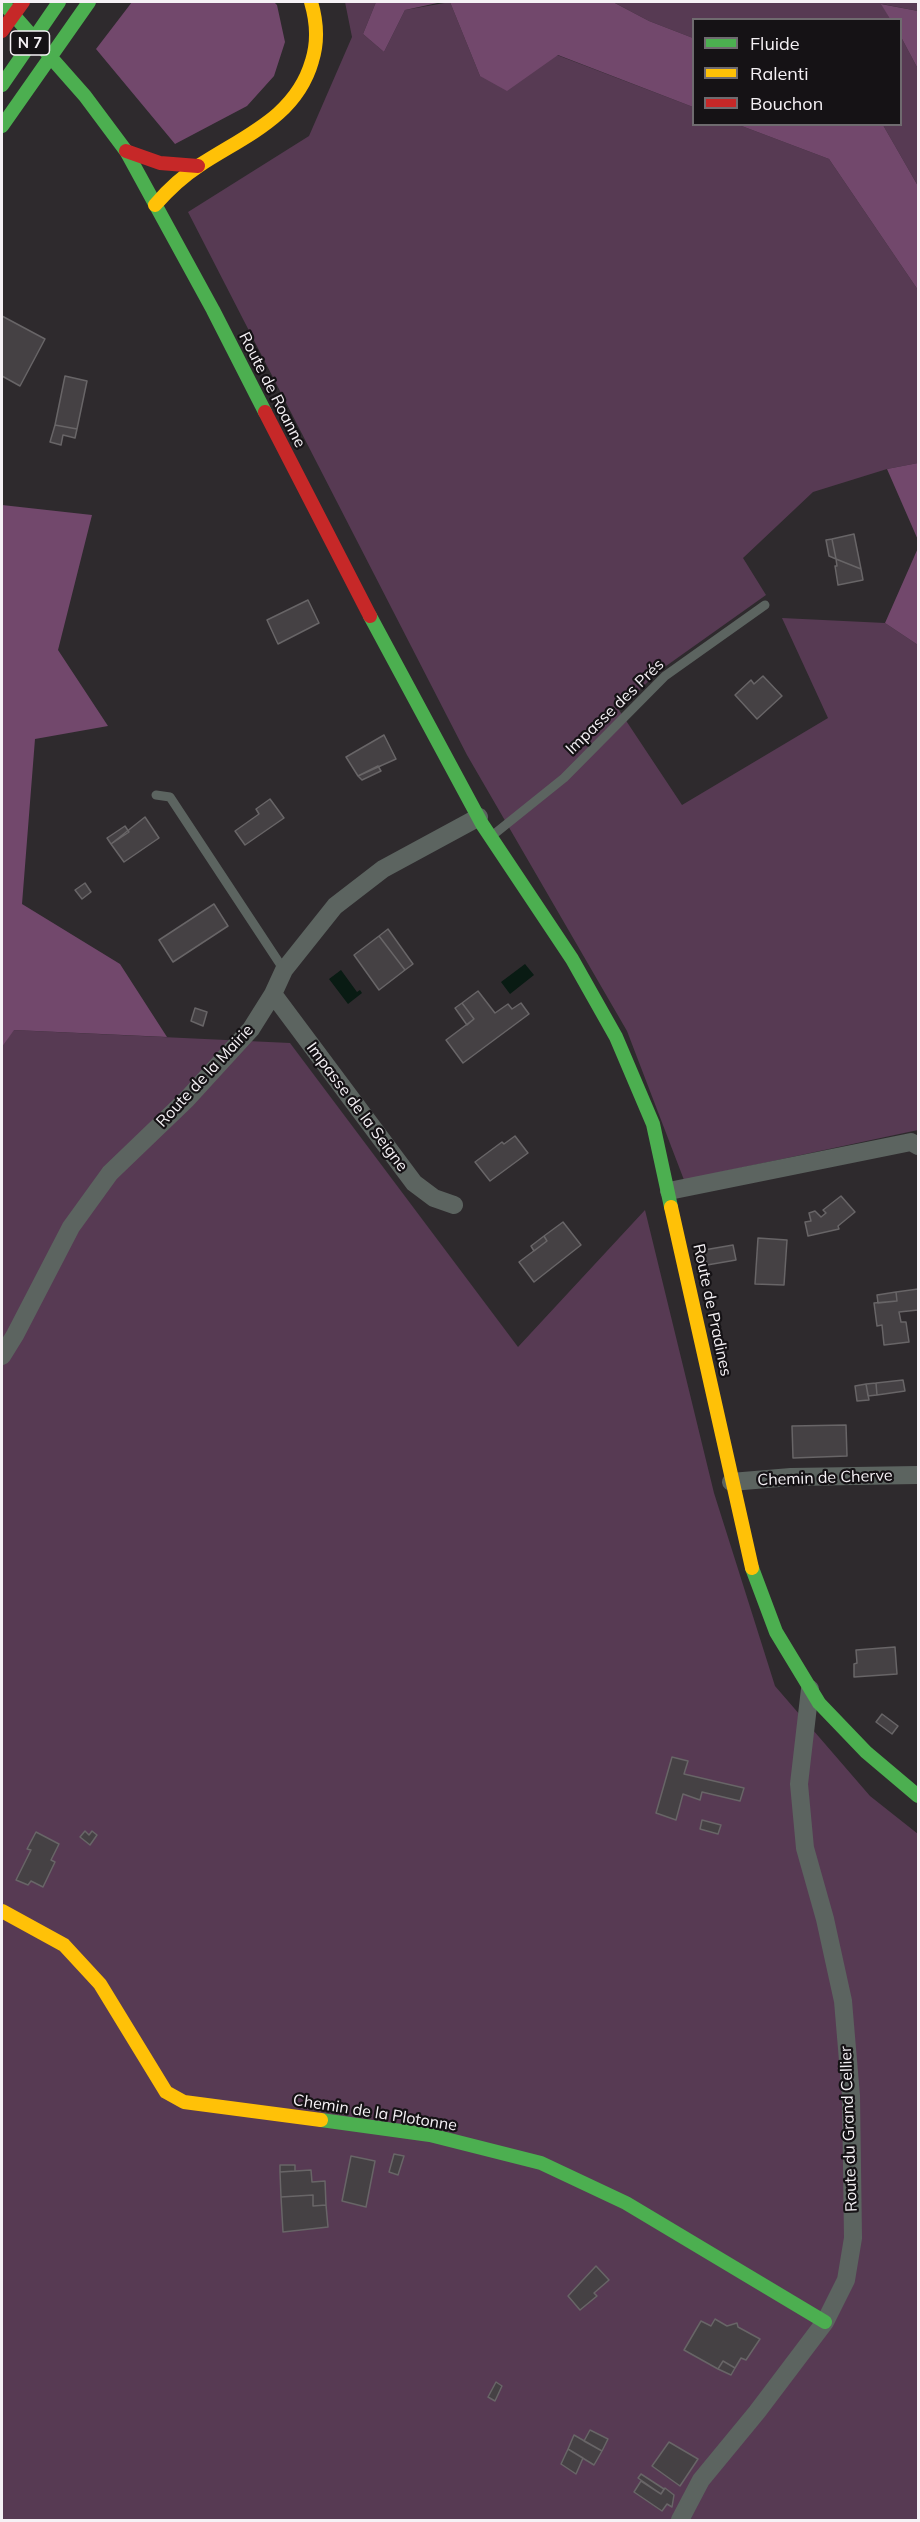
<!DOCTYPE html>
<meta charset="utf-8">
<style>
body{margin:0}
#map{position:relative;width:920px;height:2522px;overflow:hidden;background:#2e2a2d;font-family:Mulish,sans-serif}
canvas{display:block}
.frame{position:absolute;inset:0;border:3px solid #f5f1f5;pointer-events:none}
.legend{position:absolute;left:692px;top:18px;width:210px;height:108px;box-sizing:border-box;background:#151215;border:2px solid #6f6b6f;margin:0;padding:8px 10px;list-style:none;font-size:18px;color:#f5f1f5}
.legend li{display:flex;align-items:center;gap:12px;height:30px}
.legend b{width:30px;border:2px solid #6f6b6f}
</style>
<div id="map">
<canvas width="920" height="2522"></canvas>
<div class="frame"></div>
<ul class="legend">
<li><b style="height:8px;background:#4caf50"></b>Fluide</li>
<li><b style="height:8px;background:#ffc107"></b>Ralenti</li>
<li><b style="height:8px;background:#c62828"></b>Bouchon</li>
</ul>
</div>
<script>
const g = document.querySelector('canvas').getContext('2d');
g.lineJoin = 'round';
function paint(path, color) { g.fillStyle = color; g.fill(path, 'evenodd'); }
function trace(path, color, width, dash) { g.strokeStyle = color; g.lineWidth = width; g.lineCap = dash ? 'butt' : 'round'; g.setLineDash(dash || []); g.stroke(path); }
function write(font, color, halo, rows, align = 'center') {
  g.font = font + ' Mulish,sans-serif'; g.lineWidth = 4.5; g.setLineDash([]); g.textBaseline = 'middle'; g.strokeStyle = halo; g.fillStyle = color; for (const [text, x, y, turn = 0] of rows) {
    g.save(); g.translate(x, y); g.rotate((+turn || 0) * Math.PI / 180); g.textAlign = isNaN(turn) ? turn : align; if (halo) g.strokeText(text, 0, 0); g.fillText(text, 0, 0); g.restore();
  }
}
const green = new Path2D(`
 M345,2H376L363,34L384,52L405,10L450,2L480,76L557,55L693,107L694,124L739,125L829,159L918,290V463L887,469L813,492L743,558L766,595L659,671L619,710L682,805L828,718L782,618L885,623L918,645V1130L684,1180L627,1031L467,755L188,212L309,136L352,37Z
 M613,2H918V11L882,4L890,19L694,20L693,38L649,21Z
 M901,37L918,69V186L883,125L900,124Z
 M13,1030L290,1043L518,1347L645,1210L714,1493L775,1686L870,1796L918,1834V2520H2V1047Z`);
const forest = new Path2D(`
 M132,2H274L277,5L285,42L274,76L247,106L175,144L96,49Z
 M376,2H442L405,10L384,52L363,34Z
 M450,2H613L649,21L693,38V107L558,55L507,91L480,76Z
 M881,4L918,11V69L901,37L900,20L890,19Z
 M739,125H883L918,186V290L829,159Z
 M918,463V540L887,469Z
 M2,505L92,515L58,650L108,726L35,739L22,904L120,964L167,1037L14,1030L2,1047Z
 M918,548V645L885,623Z`);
const water = new Path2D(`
 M525,964L534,975L510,994L501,982Z
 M341,970L357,992L360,990L362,993L348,1004L329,979Z`);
const building = new Path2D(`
 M2,316L45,339L20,386L2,376Z
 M65,376L87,381L77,429L55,425Z
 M55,425L77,429L75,438L63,435L61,445L50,442Z
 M854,534L861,569L836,559L832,539Z
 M832,539L836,559L829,556L826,540Z
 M836,559L861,569L863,580L838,585L835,566H837Z
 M308,600L319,623L278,644L267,620Z
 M763,676L782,696L757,719L735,695L751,680L754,684Z
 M384,735L396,759L358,776L346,757Z
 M378,766L381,771L362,780L358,776Z
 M270,799L284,818L245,845L235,831L259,814L256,809Z
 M145,817L159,838L124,862L111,844Z
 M125,826L129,832L111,844L107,838Z
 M85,883L91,892L82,899L75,890Z
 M214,904L228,926L173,962L159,940Z
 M388,929L413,964L405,970L379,936Z
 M379,936L405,970L379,990L354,955Z
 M478,991L495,1013L508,1004L512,1009L521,1003L529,1014L463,1063L446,1040L474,1019L462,1003Z
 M462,1003L474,1019L467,1025L455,1008Z
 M195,1008L207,1012L203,1026L191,1021Z
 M515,1136L528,1153L490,1181L475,1162L502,1142L504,1144Z
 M841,1196L855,1212L838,1226L839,1229L808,1236L805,1222L811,1221L809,1213L815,1211L821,1217L826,1213L823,1210Z
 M563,1222L581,1245L534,1282L519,1262L547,1241L544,1236Z
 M544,1236L547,1241L534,1251L531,1246Z
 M758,1238L787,1240L784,1285L755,1284Z
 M733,1245L736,1260L707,1265L704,1250Z
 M918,1289V1310L899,1312L901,1322H906L909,1342L884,1345L882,1325L877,1326L874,1303L897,1301L896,1292Z
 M896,1292L897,1301L878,1303L877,1295Z
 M903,1380L905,1391L877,1395L876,1383Z
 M876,1383L877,1395L868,1396L866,1384Z
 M866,1384L869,1400L857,1401L855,1386Z
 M846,1425L847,1456L793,1458L792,1426Z
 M895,1647L897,1674L854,1677V1664L857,1663L856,1650Z
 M882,1714L898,1726L892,1734L876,1722Z
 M672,1757L688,1761L684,1774L744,1788L740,1801L702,1792L700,1800L683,1794L676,1820L656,1813Z
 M702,1820L721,1825L718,1834L700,1829Z
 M85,1831L89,1835L92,1831L97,1835L90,1845L80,1837Z
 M36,1832L59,1844L51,1860L55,1862L43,1887L31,1881L28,1885L16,1880L31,1850L27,1849Z
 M394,2154L404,2156L398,2175L389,2172Z
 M351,2156L375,2161L366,2207L342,2201Z
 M280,2165H295V2171L280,2172Z
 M311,2170L312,2182L325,2181L326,2205L313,2206V2195L281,2197L280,2172Z
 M313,2195V2206L326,2205L328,2227L283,2232L281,2197Z
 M596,2266L609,2280L594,2293L597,2296L580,2310L568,2296Z
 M715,2319L727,2326L737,2323L738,2327L760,2339L746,2360L741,2358L735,2368L723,2361L718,2369L684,2350L701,2321L711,2326Z
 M723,2361L735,2368L731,2375L718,2369Z
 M496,2382L502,2386L495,2401L488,2397Z
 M590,2430L608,2439L602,2451L584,2441Z
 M574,2435L602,2451L594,2465L568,2449Z
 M669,2442L698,2459L680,2486L652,2466Z
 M568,2449L583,2458L576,2474L561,2464Z
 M641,2474L664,2489L661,2494L638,2478Z
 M641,2481L661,2494L665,2488L674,2495L672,2507L667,2504L662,2511L634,2492Z`);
const lane = new Path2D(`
 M156,795L170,797L284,970
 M493,835L564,778L665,676L765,605`);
const street = new Path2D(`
 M273,994L414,1183L434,1198L454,1205
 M669,1191L911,1142L918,1146
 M2,1356L15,1335L71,1227L110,1173L187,1099L251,1029L273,994L284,970L335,906L383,869L479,817
 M731,1482L791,1477L918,1475
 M680,2520L701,2480L757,2412L825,2322L846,2280L853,2238L851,2096L843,2001L825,1919L805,1848L799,1784L810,1689`);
const fast = new Path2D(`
 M2,2L85,96L126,151L213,310L265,412
 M2,85L59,2
 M2,126L89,2
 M370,616L482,824L572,959L616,1037L653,1124L671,1207
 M752,1568L776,1632L819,1703L866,1752L918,1796
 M321,2120L430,2135L541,2163L626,2203L825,2322`);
const slow = new Path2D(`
 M155,205C168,190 183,176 200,165C244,136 296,117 312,61C318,42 317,22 311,2
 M671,1207L752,1568
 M2,1911L64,1945L100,1984L166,2092L184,2102L321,2120`);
const jam = new Path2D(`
 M2,31L23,2
 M126,151L160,163L198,166
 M265,412L370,616`);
const shields = [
 [30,43,39]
];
const shieldNames = [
 ["N 7",30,43]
];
const streetNames = [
 ["Route de Roanne",272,390,63],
 ["Impasse des Prés",615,707,-44],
 ["Route de la Mairie",205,1076,-47],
 ["Impasse de la Seigne",357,1107,53],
 ["Route de Pradines",712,1310,78],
 ["Chemin de Cherve",825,1478,-2],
 ["Chemin de la Plotonne",375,2113,9],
 ["Route du Grand Cellier",849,2129,-92]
];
paint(green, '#573a53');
paint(forest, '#72486c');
paint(water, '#091b13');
paint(building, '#454144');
trace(building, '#686567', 1.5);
trace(lane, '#5c6460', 9);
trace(street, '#5c6460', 18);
trace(fast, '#4caf50', 14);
trace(slow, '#ffc107', 14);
trace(jam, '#c62828', 14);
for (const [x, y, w] of shields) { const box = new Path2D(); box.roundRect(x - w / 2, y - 12, w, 24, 4.5); g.fillStyle = '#151215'; g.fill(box); trace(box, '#f5f1f5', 1.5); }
write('bold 15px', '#f5f1f5', null, shieldNames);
write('16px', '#f5f1f5', '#151215', streetNames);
</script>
